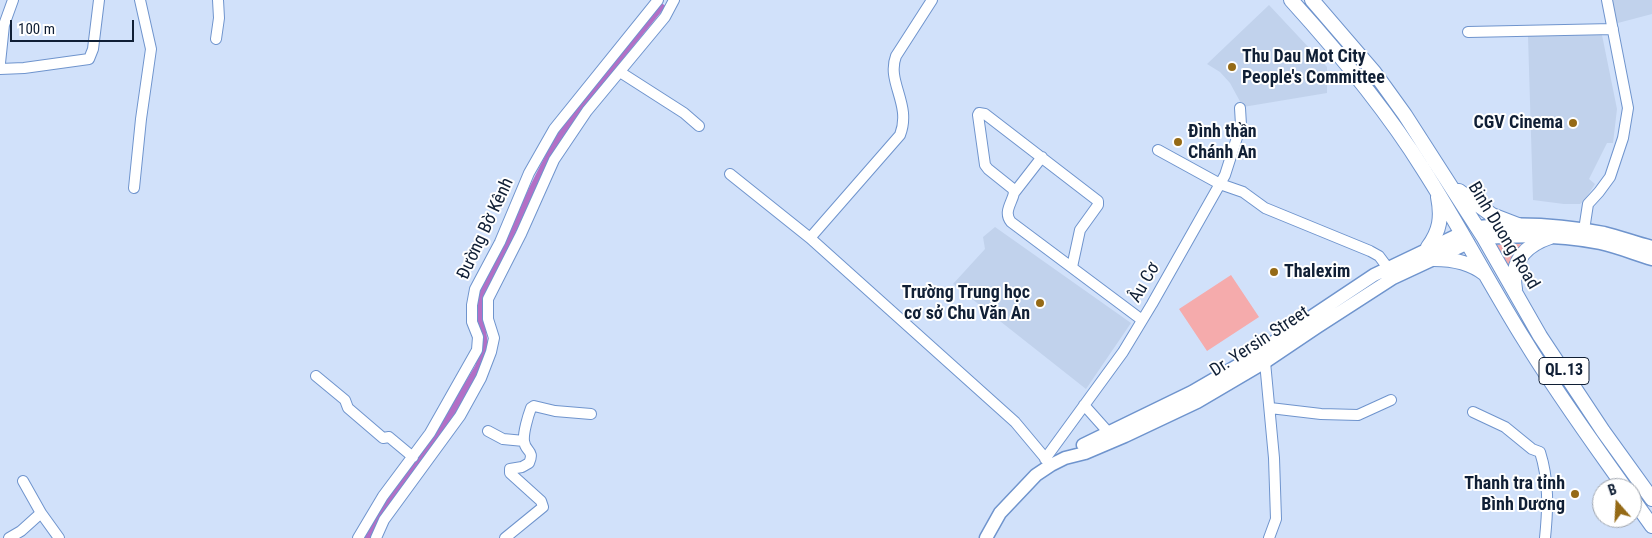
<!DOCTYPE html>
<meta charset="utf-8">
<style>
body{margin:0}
#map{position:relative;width:1652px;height:538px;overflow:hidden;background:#d1e1fa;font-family:"Roboto Condensed",sans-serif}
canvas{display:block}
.north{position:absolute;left:1592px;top:478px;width:50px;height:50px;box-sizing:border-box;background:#fff;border:1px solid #9fa5ae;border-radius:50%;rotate:341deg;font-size:14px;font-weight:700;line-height:20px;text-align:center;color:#101f35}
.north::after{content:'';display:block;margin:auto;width:18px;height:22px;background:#956a16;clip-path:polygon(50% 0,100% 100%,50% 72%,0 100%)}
.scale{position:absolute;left:10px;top:20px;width:124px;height:22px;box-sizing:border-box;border:2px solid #101f35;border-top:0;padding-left:6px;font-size:15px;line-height:18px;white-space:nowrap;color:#101f35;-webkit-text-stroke:4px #fff;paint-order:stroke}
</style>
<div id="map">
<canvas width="1652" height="538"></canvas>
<div class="north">B</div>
<div class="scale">100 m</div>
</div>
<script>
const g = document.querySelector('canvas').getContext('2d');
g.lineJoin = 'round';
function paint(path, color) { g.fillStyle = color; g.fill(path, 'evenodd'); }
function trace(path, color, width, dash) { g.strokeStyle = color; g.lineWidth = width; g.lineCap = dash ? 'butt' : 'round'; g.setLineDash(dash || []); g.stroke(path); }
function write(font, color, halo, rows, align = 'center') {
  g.font = font + ' "Roboto Condensed",sans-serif'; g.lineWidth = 4; g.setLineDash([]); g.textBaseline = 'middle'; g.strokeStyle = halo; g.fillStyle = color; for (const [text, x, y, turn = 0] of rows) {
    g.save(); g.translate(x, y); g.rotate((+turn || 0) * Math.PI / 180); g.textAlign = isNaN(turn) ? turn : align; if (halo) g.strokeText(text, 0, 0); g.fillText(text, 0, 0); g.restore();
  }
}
const built = new Path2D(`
 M1609,0H1652V14L1614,24Z
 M1269,5L1327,67V93L1243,107L1230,83L1220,72L1207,64Z
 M1602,35L1617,109L1613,143H1607L1589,179L1595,184L1584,201L1580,204H1564L1533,200L1528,36Z
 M995,227L1131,323L1086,389L953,284L985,249L983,237Z`);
const green = new Path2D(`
 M1521,244L1508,267L1494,245Z
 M1231,275L1259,317L1207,351L1179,309Z`);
const water = new Path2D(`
 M661,3L666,6L619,64L594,98L511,244L485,299L483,312L488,344L484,361L453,419L372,538H364L377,511L428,443L475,366L482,346L481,337L476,324L477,297L528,190L551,144L565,122Z`);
const minor = new Path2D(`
 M1468,32L1613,29
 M216,39L219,18L218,0
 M0,63L4,25L13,0
 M0,69L24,68L89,59L93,49L99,0
 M620,72L684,113L699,126
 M1158,150L1220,184L1243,192L1265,208L1370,251L1379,256L1388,268
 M730,174L810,238L1015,422L1051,465
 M134,188L141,119L151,49L140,0
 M1014,193L1042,157
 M1584,230L1588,204L1599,192L1610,177L1623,138L1628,108L1607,0
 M810,238L900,135C912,104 886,82 896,56L932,0
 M1072,267L1080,230L1098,205V201L985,114L979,113L978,115L985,165L988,169L1013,189L1014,193C1012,203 1003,212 1011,222L1142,320
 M1265,362L1274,458L1276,519L1269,538
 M316,376L345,400L348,408L383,438L389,437L413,457
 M1084,405L1109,433
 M1270,408L1321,414L1358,415L1391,400
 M1473,412L1505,427L1532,449L1540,452C1549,480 1548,509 1545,538
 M488,431L503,439L524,441
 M1045,459L1123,352L1152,304L1225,175L1241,125L1240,108
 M23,481L41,513L59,538
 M9,538L21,531L41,513
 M358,538L383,496L430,433L477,350L478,337L472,322V305L475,289L500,242L529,173L554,129L658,0
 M376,538L384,520L460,416L481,378L491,352L494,338L488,319V299L521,234L554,160L587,111L665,17L674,0
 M505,538L543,507L541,501L510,473V469L522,467L529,463C535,450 525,452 524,441C523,433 528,416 531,408L534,406L555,411L591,414`);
const major = new Path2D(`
 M1478,227C1519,222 1563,225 1604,233C1620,237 1636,243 1652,247
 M1484,238C1522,235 1563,235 1600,243C1618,247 1635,254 1652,259
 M1083,445L1192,392L1242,363L1374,275L1462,233
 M986,538L1000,513L1036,475L1051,465L1065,458L1085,453L1125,436L1197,402L1265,362L1317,327L1393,278L1468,243`);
const highway = new Path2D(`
 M1291,0C1339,53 1385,108 1423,169C1459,225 1490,285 1525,341C1556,392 1591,440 1625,488
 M1312,0L1374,72L1405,115L1484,238L1540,336L1603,431L1652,499
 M1459,191L1492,215L1518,225
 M1428,247C1440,231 1442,217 1438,197
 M1434,259C1452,259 1470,262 1485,274
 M1515,289C1510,261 1526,245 1550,237
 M1632,498L1652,526`);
const markers = [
 [1232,67,5,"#956a16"],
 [1573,123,5,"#956a16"],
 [1178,142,5,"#956a16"],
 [1274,272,5,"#956a16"],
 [1040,303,5,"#956a16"],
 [1575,494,5,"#956a16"]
];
const shields = [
 [1564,371,50]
];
const shieldNames = [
 ["QL.13",1564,371]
];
const poiNames = [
 ["Thu Dau Mot City",1242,57],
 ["People's Committee",1242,78],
 ["CGV Cinema",1563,123,"right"],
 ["Đình thần",1188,132],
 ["Chánh An",1188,153],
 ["Thalexim",1284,272],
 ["Trường Trung học",1030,293,"right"],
 ["cơ sở Chu Văn An",1030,314,"right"],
 ["Thanh tra tỉnh",1565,484,"right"],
 ["Bình Dương",1565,505,"right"]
];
const streetNames = [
 ["Đường Bờ Kênh",486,229,-65],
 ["Binh Duong Road",1503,236,59],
 ["Âu Cơ",1145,283,-60],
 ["Dr. Yersin Street",1260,342,-33]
];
paint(built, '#c1d2ec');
paint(green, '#f5abac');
paint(water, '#b36fc6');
trace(minor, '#6f94cd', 12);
trace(major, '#6f94cd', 15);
trace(highway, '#6f94cd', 16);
trace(minor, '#fff', 10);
trace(major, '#fff', 12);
trace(highway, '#fff', 14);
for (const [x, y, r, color] of markers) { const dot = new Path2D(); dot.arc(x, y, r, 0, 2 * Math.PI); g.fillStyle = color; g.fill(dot); trace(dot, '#fff', 2); }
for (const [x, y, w] of shields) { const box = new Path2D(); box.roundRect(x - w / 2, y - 13.5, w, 27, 4); g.fillStyle = '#fff'; g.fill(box); trace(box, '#101f35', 1); }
write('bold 16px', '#101f35', null, shieldNames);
write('bold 18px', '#101f35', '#fff', poiNames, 'left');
write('18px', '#101f35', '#fff', streetNames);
</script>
